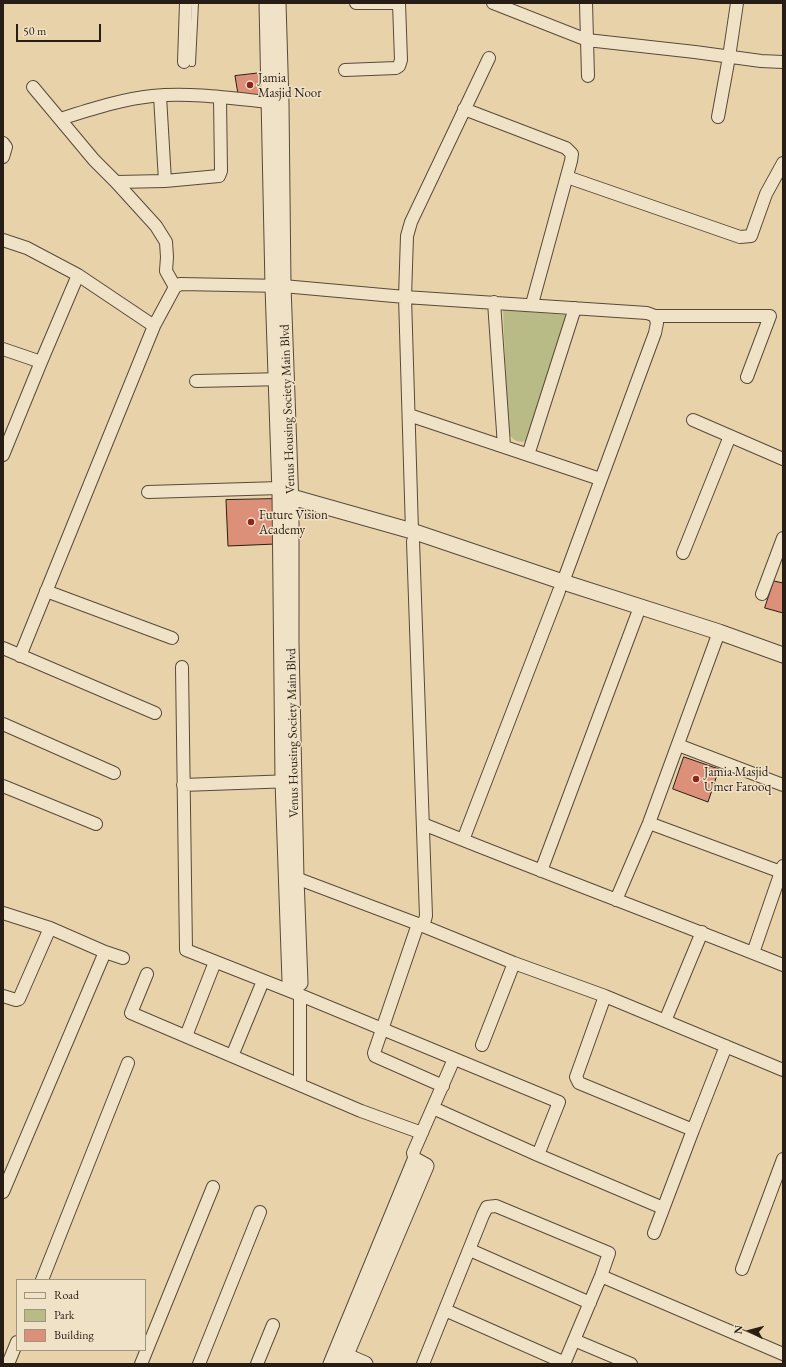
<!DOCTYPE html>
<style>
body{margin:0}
#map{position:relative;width:786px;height:1367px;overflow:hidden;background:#e8d2a9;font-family:"EB Garamond",serif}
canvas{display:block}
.frame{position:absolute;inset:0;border:4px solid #271d14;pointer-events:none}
.legend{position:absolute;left:16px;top:1279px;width:130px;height:72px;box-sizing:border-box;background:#f0e2c7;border:1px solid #a0937f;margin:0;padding:5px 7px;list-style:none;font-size:12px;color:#271d14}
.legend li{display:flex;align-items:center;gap:8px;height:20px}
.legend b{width:20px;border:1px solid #a0937f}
.north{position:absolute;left:730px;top:1311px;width:40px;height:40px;-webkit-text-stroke:3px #f0e2c7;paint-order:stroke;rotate:276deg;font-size:11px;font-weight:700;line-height:16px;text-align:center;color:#271d14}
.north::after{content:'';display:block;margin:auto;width:14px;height:18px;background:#271d14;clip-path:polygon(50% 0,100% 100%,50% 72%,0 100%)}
.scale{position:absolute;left:16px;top:24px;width:85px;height:18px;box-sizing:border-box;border:2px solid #271d14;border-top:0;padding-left:5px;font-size:12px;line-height:14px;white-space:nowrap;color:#271d14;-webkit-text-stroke:3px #f0e2c7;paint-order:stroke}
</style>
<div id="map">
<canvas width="786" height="1367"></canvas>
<div class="frame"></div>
<ul class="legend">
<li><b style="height:5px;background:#f0e2c7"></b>Road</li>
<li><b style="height:11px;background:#b9bb86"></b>Park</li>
<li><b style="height:11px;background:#dc8f79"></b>Building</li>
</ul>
<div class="north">N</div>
<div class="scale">50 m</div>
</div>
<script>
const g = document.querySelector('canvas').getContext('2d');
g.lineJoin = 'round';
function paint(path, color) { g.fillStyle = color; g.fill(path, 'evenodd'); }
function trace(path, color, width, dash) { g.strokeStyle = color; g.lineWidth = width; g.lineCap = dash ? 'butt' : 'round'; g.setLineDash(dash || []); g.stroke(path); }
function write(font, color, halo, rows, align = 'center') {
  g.font = font + ' "EB Garamond",serif'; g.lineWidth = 3; g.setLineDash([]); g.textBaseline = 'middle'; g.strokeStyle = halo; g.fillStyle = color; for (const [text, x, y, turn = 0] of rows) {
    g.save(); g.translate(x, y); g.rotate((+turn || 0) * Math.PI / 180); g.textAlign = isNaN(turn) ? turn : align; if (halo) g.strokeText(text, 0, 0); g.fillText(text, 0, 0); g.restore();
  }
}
const green = new Path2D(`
 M503,310L567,315L528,441C518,443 513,441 508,432Z`);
const building = new Path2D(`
 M261,73L264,99L238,94L235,76Z
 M275,499L276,544L228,546L226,500Z
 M774,581L783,583V613L765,608Z
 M684,757L719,769L708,802L673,789Z`);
const service = new Path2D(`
 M192,63L195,3`);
const minor = new Path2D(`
 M356,3H399
 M493,3L587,40L695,52L761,61L783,62
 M586,3L588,76
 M184,62L186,3
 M345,70L396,68L399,66L401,60L399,3
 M33,87L94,160L116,182L156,226L166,242L167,257L166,271L175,287
 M160,96L165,181
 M464,109L566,148L572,154L571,161L532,304
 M718,117L729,57L737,3
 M60,119C89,110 122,99 152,96C194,92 236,99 278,103
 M3,143L6,147L3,157
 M567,177L740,237L751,236L766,194L783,163
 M116,182L165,181L219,176L221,171L220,98
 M3,240L27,248L78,275L154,326
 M494,302L504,446
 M3,349L41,362
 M196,381L285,379
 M409,415L600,479
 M693,420L783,459
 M3,455L41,362L78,275
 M528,455L575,308
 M148,492L280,488
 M412,531L405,297L407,236L411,222L489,58
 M413,541L426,916L423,926
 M683,553L730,436
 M563,582L655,333L657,323L655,316
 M46,591L172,638
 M762,594L783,538
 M3,648L155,713
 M20,656L154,326L175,287L180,284L283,286L405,297L647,313L655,316H770L747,377
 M182,667L186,950L300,995L559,1102L538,1155
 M3,724L114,773
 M678,745L783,785
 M183,785L292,781
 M3,786L96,824
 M649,823L781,872
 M423,824C542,872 663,917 783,965
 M463,840L559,591
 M541,871L637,615
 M288,875L418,924L514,963L605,996L783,1070
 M616,900L649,823L719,632
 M3,913L50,928L105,952L123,958
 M418,924L374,1053L375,1056L443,1086
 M753,953L783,866
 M147,974L131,1013L300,1085
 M300,995V1085L361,1111L422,1133
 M3,996L16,1000L19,999L50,928
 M605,996L576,1077L579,1083L693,1130L726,1046
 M665,1021L702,932
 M186,1036L215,962
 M482,1045L514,963
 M232,1056L263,981
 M433,1108L538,1155L663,1208
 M415,1160L413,1153L454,1059
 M3,1192L105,952
 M654,1233L693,1130
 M470,1250L590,1303
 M742,1269L783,1159
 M601,1276L783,1354
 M42,1280L128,1063
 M445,1310L565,1363
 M574,1340L631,1364
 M8,1364L17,1342
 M141,1364L213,1187
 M199,1364L260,1212
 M257,1364L273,1325
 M423,1364L483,1215L487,1207L496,1206L609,1253L601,1276L564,1364`);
const tertiary = new Path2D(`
 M267,3L273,286L280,493L283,781L290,981L300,983L296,878L291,644V506L283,286L281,103L278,3
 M281,494L412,531L563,582L719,632L783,655
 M337,1352L365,1364
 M331,1364L415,1160L426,1166L342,1364`);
const markers = [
 [250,85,4,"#8f2418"],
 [251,522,4,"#8f2418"],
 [696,779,4,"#8f2418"]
];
const poiNames = [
 ["Jamia",258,78],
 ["Masjid Noor",258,93],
 ["Future Vision",259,515],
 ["Academy",259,530],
 ["Jamia Masjid",704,772],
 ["Umer Farooq",704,787]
];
const streetNames = [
 ["Venus Housing Society Main Blvd",288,409,-92],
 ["Venus Housing Society Main Blvd",293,733,-91]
];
paint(green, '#b9bb86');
paint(building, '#dc8f79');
trace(building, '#271d14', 1);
trace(service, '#574a39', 8);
trace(minor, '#574a39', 14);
trace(tertiary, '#574a39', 17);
trace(service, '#f0e2c7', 6);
trace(minor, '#f0e2c7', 12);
trace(tertiary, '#f0e2c7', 15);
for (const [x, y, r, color] of markers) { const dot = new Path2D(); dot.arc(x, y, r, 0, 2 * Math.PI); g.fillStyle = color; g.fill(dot); trace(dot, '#f0e2c7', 1.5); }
write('13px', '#271d14', '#f0e2c7', poiNames, 'left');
write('13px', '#271d14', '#f0e2c7', streetNames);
</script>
